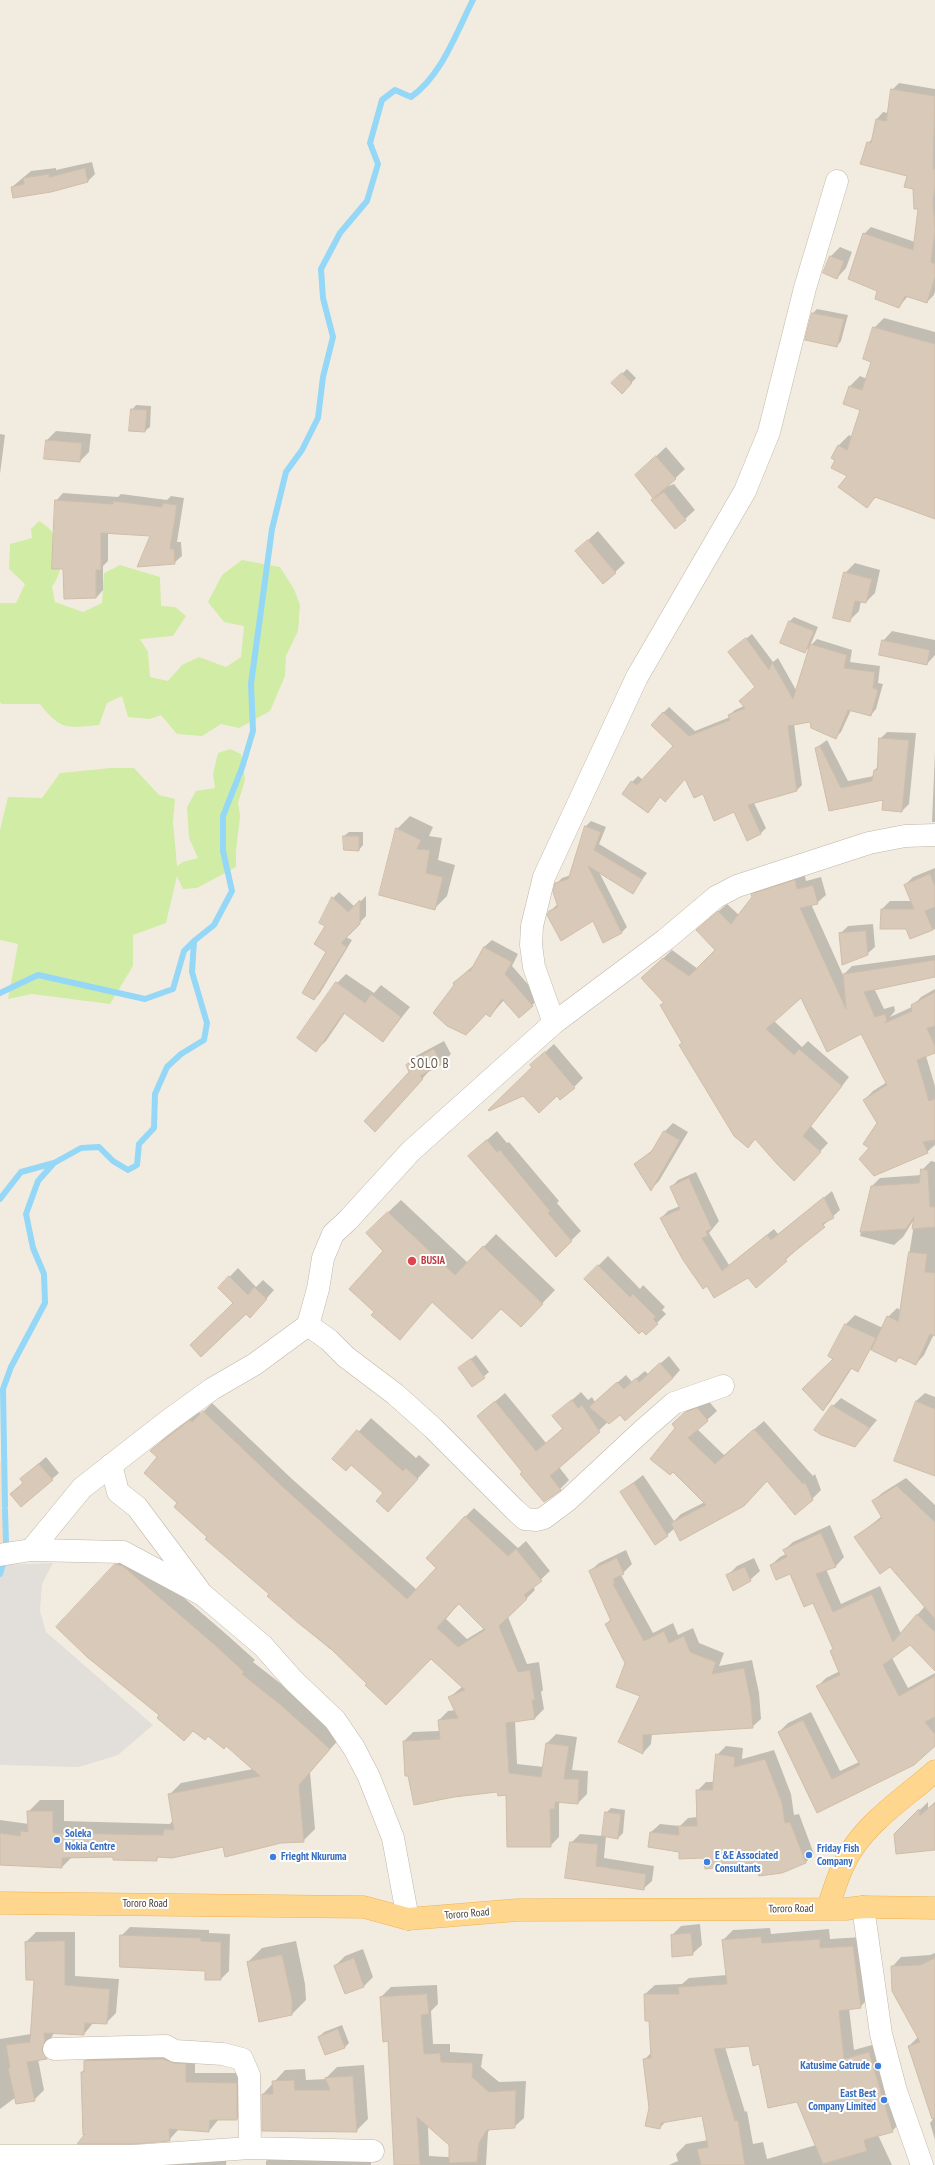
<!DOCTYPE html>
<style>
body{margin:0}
canvas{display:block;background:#f2ece0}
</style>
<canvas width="935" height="2165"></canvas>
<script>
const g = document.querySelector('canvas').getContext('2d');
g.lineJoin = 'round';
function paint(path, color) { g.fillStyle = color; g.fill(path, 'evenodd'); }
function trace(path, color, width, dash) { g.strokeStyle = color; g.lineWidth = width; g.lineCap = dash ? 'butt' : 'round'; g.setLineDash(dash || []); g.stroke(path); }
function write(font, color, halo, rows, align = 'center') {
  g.font = font + ' "PT Sans Narrow",sans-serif'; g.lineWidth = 4; g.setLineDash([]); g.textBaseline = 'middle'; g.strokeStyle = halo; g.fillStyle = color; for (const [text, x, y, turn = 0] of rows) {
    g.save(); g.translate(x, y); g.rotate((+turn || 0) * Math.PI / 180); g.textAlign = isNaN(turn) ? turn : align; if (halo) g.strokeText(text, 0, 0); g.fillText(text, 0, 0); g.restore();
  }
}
const commercial = new Path2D(`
 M0,1462H3L5,1545L0,1547Z`);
const green = new Path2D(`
 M39,521C63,534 68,565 52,587L55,602L83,612L102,603L104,573L120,565L160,577L161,606L175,607L186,616L173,636L140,639L148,652L150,677L168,681L182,665L199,657L226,667L241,657L244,626L224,622L208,602L222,575L242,560L280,567L294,589L300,605L298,631L286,656L285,676L270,711L239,728L221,724L202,736L177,734L161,715L150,719L128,717L122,696L107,703L99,725C67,728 61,731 40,704H2L0,702V603H16L25,584L9,569L10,544L32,538L31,529Z
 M230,749L241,754L245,780L238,803L240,816L236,851V867L197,888L183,889L177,876L166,923L133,935V966L110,1004L32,994L8,999L18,944L0,940V830L8,797L42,798L60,773L111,768H134L159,795L175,799L173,822L177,866L183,862L198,858L189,838L187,807L196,791L215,788L213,774L218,753Z`);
const parking = new Path2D(`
 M53,1563L42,1584L40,1611L46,1632L153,1725L118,1755L79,1767L0,1765V1565Z`);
const shadow = new Path2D(`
 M899,83L935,89V291L934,295L927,302L908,296L899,307L879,290L864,234L871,227L915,242L920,208L908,176L868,143L873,138L877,119L883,112L888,113L892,90Z
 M92,162L95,174L88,181L12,187L31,171L56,168V170Z
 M840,247L852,252L846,268L837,278L824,273L831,256Z
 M817,309L848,315L841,341L837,346L812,314Z
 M884,318L935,332V516L876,497L867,506L848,476L832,458L839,445L849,435L852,437L862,409L844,403L850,386L860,376L867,379L873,361L874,328Z
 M627,369L636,378L622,392L613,383Z
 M136,405L151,406L150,427L145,431H130L132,410Z
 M56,431L91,434L89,452L80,461L47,440Z
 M0,434L5,435L0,474Z
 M666,447L685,469L666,487L674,484L695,510L675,528L652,500L654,498L636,475Z
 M63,493L118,497L121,494L167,500L171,496L184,498L177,542H181L182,556L174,563L152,535L108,533V561L103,566V590L96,598L64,568L56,501Z
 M598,531L625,563L603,583L576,551Z
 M855,563L880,570L875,593L866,602L861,601L859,611L849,621L845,573Z
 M794,617L818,627L810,646L817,639L852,650L850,662L880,666L878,683L883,684L876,709L871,715L851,710L841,732L836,737L811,721L794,724L802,785L796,791L754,803L766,828L760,834L734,811L703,793L686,777L661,796L648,812L632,782L638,776L643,780L675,746L663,713L669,707L695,731L730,717L729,715L735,710L744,706L756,687L729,652L752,634L773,662L778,658L796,690L811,646L804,652L781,642L790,621Z
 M892,631L935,640V655L927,664L883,641Z
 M887,732L916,733L909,804L902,811L884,798L829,810L816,748L827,740L848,781L874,776L875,770L878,766L880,739Z
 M935,751V822H932Z
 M410,816L433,827L429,836L442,838L438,860L455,865L447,896L434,909L397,829Z
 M591,821L606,827L599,844L647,873L633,892L599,872L627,927L622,932L593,920L550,911L558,904L556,884L562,878L571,875L586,826Z
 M349,832H363V845L359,850L345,849L344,836Z
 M935,868V929L911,938L907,928L882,909L890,901H911L905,885L913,877Z
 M804,872L806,881L821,877L826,895L817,903L811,904L843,975L852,966L935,955V976L874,988L884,1009L894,1006L895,1011L890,1017L912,1007L921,997L935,989V1052L926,1056L935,1086V1145L927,1152L871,1148L879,1123L864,1100L873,1091L887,1082L862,1032L802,996L774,1021L802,1047L808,1041L849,1077L811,1126L828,1143L802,1171L756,1138L748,1147L661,1005L665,1002L651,970L672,950L698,969L717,950L706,922L727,904L739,915L753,897L752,895L761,886Z
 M339,892L355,907L366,896V916L346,937L352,940L320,993L314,999L328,951L326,926L321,923L333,898Z
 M873,924L875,947L867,954L840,934L848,926Z
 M492,940L518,954L512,966L540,998L519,1017L504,1000L490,1016L454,983L475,964L484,947Z
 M346,974L374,993L381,985L410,1007L383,1041L345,1013L326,1041L316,1050L337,983Z
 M444,1041L451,1054L441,1064L430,1070L385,1121L411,1072L407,1065L416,1056Z
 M554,1044L583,1078L574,1087L531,1065Z
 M673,1123L688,1132L659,1181L651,1189L635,1164L655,1148L664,1132Z
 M497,1131L507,1143L509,1142L559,1201L557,1203L581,1231L556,1255L479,1147Z
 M931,1161L935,1162V1332L924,1355L916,1364L900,1357L896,1361L874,1346L868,1352L861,1354L830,1402L823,1410L848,1346L836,1343L846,1324L855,1315L883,1328L888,1317L897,1308L900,1310L915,1218L903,1237L894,1245L860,1236L872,1186L880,1178L921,1175L922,1170Z
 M696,1172L719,1221L709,1233L729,1265L774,1229L778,1234L832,1191L840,1210L756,1287L748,1276L715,1297L673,1237L670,1238L661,1218L668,1211L680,1206L671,1187L678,1180Z
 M401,1200L468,1263L496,1234L555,1290L533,1313L501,1307L433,1301L400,1339L375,1312L385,1251L380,1220Z
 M608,1256L640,1289L643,1285L665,1307L662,1310L666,1314L646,1334L585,1279Z
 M238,1268L256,1287L263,1280L274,1290L258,1308L219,1288Z
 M476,1355L489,1372L473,1386L464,1364Z
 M669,1356L680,1370L673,1378L608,1422L559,1467L569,1480L560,1489L523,1472L478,1416L505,1393L546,1443L563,1428L554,1416L581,1392L588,1400L592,1397L595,1402L626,1375L632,1382L645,1371L648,1374Z
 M925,1393L935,1397V1475L916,1401Z
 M841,1398L877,1420L855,1446L833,1406Z
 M707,1399L717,1411L697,1429L724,1455L764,1421L813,1476L815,1474L821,1490L812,1499L767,1480L675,1528L667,1535L621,1492L643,1475L674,1521L681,1514L705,1502L677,1428L673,1424L695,1403Z
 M212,1403L292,1479L417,1590L438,1568L465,1517L474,1508L518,1548L526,1541L550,1571L533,1587L535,1590L508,1617L527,1664L539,1662L543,1690L541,1692L544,1709L535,1718L515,1720L517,1764L544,1767L547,1743L556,1734L577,1737L572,1770L588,1771L587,1794L578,1803L561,1801L559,1804V1837L550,1846L507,1794L498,1791L404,1741L413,1732L440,1731L439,1720L448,1711L456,1710L450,1697L463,1686L431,1658L368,1683L331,1648L330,1649L269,1596L270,1593L208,1536L179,1503L159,1457L152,1451L162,1440L199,1412L201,1414ZM459,1603L485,1628L467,1639L446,1619Z
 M371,1418L416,1458L419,1455L430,1465L388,1511L384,1493L352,1464L346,1470L334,1459Z
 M46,1457L59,1473L52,1479L11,1494L24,1482L21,1479Z
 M906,1478L935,1505V1669L910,1644L892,1658L908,1688L935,1673V1745L818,1812L779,1732L788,1723L811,1712L840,1771L859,1762L818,1686L826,1678L840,1671L831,1651L834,1648L813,1602L790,1573L771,1565L780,1557L786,1554L784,1550L793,1542L830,1525L844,1557L836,1566L826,1569L841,1604L880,1586L901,1634L925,1606L891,1566L856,1537L882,1516L873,1502L882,1493Z
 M626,1550L632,1564L621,1575L653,1633L673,1623L678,1635L693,1628L699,1643L724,1653L719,1666L752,1660L759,1693L761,1719L752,1727L652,1733L651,1744L643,1753L641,1695L606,1624L611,1619L590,1571L599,1563Z
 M128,1553H132L226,1634L255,1660L253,1662L294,1694L341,1737L310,1772L315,1829L303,1841L224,1846L160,1856L156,1860L114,1856L72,1857L62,1867L0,1865V1820L29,1824L28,1812L40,1800H64V1821L170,1824L173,1820L169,1795L181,1783L253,1769L226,1745L208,1735L160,1715L116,1565Z
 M754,1558L760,1571L750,1580L727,1576L737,1566Z
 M726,1746L743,1748L742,1759L774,1750L791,1794L794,1815L799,1814L814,1854L805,1863L758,1862L704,1857L680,1851L651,1832L660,1824L680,1826L688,1818L698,1817L697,1791L706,1782H714L717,1755Z
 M928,1802V1808L935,1802V1849L895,1834Z
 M611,1808L625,1810L623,1833L618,1838L606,1836L604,1858L654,1866L652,1881L643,1889L566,1877L571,1843L580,1834L603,1836L606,1813Z
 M700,1924L702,1945L692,1954L672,1935L681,1926Z
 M130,1927L209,1930V1933L230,1934L229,1971L221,1979L206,1970L121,1936Z
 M770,1928L771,1934L829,1929L830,1939L862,1937L870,1997L860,2007L849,2008L854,2050L879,2043L902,2121L892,2131L878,2135L892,2165H669L678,2161L676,2154L686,2144L708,2140L703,2115L666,2121L660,2128L650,2108L644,2060L652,2052L650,2020L645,1994L655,1985L682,1984L689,1978L727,1975L723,1940L733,1930ZM750,2045L760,2063L798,2101L816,2145L767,2159L763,2142L753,2144L747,2111L745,2112L725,2047Z
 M36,1932H75V1976L119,1979L116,2013L106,2023L94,2022L84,2034L54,2032L51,2039L56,2048L46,2058L38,2059L44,2090L34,2100L16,2097L0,2109V2039L31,2034L35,1979L26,1942Z
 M296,1941L305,1984L306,2000L292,2014L248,1962L262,1948Z
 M363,1949L373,1977L364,1986L345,1993L335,1966L345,1956Z
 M935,1953V2140L930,2123L934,2118L909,2046L918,2037L892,1967L901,1957L930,1955Z
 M437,1985L438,2004L431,2011L433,2044H450V2052L483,2054L481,2067L499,2082L526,2081L524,2118L514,2127L490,2129L488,2132L486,2165H395L389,2040L381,1997L391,1987ZM428,2125L465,2158L429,2156Z
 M342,2025L349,2043L344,2048L319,2037L324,2032Z
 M95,2051L195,2055V2073H246L247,2109L237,2119H219L209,2131L179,2129L169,2140L84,2142L82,2072L85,2069V2061Z
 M364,2065L368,2119L356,2131L263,2094L285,2070L305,2069L306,2080L327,2079L326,2078L337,2067Z
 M276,2152L371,2154V2165H266V2161Z
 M227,2156L226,2165H150Z`);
const stream = new Path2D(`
 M0,993L38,975L145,999L173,989L184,951L194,941
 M0,1199L21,1172L54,1163
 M5,1506L3,1389L11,1367L45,1303L44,1274L33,1248L26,1214L38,1181L54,1163L81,1148L99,1147L113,1161L128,1170L137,1165L139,1144L154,1128L155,1094L167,1067L181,1054L204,1040L207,1023L192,972L194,941L214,925L232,891L223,851V816L242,768L253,731L251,684L272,529L286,472L302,450L318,418L323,377L333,337L323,298L321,269L340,233L367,201L378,164L370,143L382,100L395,90L411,97C442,75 456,33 473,0
 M5,1510L6,1542
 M0,1574L3,1564`);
const building = new Path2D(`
 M891,89L935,96L933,169H935V187L933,200L935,232L931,262L935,264V277L927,303L905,296L899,308L875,299L877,291L848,279L863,233L913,250L918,209H914L913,189L904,187L907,176L860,164L867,142L871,143L876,119L886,121Z
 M85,168L88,182L51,192L13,198L11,187L24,184L23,178L49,174V177Z
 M830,256L844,261L837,279L823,273Z
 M812,313L844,319L837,347L805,340Z
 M873,327L935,344V519L875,497L867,508L838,487L847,476L831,468L835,460L831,458L838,445L847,450L860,410L843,404L849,386L862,390L871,362L863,359Z
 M622,373L632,383L622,394L611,383Z
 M131,409L147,410L145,432L129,431Z
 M46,440L82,443L80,462L44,459Z
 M656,456L676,479L654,498L664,492L686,520L675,529L651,500L653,498L635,475Z
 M55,500L113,504V501L162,507L163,503L177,505L170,549H174L175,564L137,567L150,536L101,533V570H96V598L64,599L63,569H52Z
 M588,540L616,573L603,584L575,551Z
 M844,572L872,579L866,603L855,601L850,622L833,618Z
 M789,621L814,631L805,653L780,643Z
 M746,638L769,670L772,662L793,699L810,644L847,655L844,668L875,672L873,688L878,690L871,716L848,710L836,739L811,728L810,722L788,726L797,791L748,805L761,834L747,841L734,812L714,821L703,794L694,798L685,779L665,802L660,797L648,813L622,794L631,781L637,785L673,746L651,725L663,712L689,736L730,720L728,715L745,708L739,701L755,687L728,652Z
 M882,640L930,650L927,665L879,655Z
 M879,738L909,740L902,812L882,810L883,800L829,811L815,748L820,746L841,788L872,781L874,770H877Z
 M585,826L601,832L594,850L642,879L633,894L588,866L622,933L603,943L593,921L561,941L547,915L549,911L558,907L553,892L555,883L568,879Z
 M396,828L421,840L417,849L430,850L426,873L443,877L435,910L379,895Z
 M343,836H359V851L344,850Z
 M930,874L935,886V907L925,911L933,930L910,939L906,929H880L881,909H914L904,885Z
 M795,880L797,889L813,885L818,904L800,908L846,1009L843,974L935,960V977L864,992L875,1017L885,1014L887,1020L885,1023L912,1011L911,1005L935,992V1026L927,1028L935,1046V1053L917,1060L929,1101L935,1099V1140L923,1142L928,1153L874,1176L859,1159L869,1148L863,1144L877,1123L863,1100L887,1085L861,1034L827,1052L801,998L766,1029L794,1055L799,1049L842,1086L803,1136L821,1152L794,1181L777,1164L755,1139L748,1148L734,1136L679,1045L682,1043L660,1005L664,1003L641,978L663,958L689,976L715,950L696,930L718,911L731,924L752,897L751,894Z
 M332,897L348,912L360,900V924L341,943L347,947L314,1000L302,993L326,952L314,944L325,926L319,923Z
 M866,931L868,955L842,965L839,933Z
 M484,947L512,962L505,974L533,1006L519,1018L502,999L490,1017L486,1014L466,1035L447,1026L433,1013L454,985L453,983L469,970L470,971Z
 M336,982L365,1003L371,994L401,1017L383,1042L344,1013L316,1052L297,1038Z
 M434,1049L442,1064L420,1076L423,1079L375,1132L364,1121L409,1072L406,1065Z
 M545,1052L575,1088L560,1100L557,1096L539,1113L523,1096L489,1111L488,1110L532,1067L530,1065Z
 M664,1131L680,1140L651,1191L634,1164L651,1152Z
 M487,1140L497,1152L500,1150L550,1211L548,1213L572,1241L556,1257L468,1156Z
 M921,1169L928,1170L930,1207H935V1227L912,1229L914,1217L906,1229L860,1232L871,1186L919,1183Z
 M689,1178L712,1229L706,1231L708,1236L702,1238L722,1271L767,1235L771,1240L824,1197L834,1218L822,1224L825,1227L785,1259L787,1261L756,1288L748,1278L714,1298L707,1286L703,1289L683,1260L660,1218L680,1209L670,1187Z
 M388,1212L455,1275L483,1246L543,1304L521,1327L501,1309L472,1339L432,1302L400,1340L371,1315L374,1312L349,1289L383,1251L366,1233Z
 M909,1252L927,1254L925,1272L935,1273V1336L930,1334L916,1365L898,1357L896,1362L871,1350L887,1316L898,1321Z
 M598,1265L630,1297L633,1294L656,1317L653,1319L658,1324L646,1335L642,1331L639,1334L584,1279Z
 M229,1276L248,1295L254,1287L267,1299L250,1318L246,1314L201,1357L190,1345L233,1303L218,1288Z
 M845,1324L876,1338L858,1372L851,1368L823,1411L802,1389L833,1359L828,1356Z
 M471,1359L485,1378L472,1387L458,1368Z
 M660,1363L673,1378L625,1421L620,1415L609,1424L589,1407L617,1382L624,1389L636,1378L639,1382Z
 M572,1400L578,1408L582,1405L600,1432L550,1476L561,1490L544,1502L520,1474L522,1472L477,1416L495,1401L536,1451L563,1429L552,1416Z
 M916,1401L935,1409V1476L894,1461Z
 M832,1405L870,1428L855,1447L821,1435L814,1430Z
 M698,1408L708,1421L688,1438L715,1464L754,1429L803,1484L805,1482L813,1500L795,1515L767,1481L744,1506L680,1541L671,1523L706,1505L673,1472L670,1475L650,1459L675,1428L672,1424L685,1412Z
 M203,1411L283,1487L407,1599L436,1568L426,1558L465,1516L508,1556L516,1549L542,1581L524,1595L527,1599L499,1626L518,1672L530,1670L535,1700H532L535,1719L506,1723L509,1773L541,1777L546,1743L569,1746L564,1779H579L578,1804L555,1802V1809H550L551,1847H507L506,1795L498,1796L497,1792L454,1797L414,1805L408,1776H405L403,1741L440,1739L438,1720L458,1718L448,1697L465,1690L431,1659L386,1705L365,1685L367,1684L331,1649L297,1622L267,1596L269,1594L205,1539L207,1537L174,1507L177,1503L144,1473L157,1457L150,1451L152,1449L190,1420L192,1422ZM459,1604L485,1630L458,1647L437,1628Z
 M357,1430L403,1471L406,1468L418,1479L388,1512L376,1501L383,1493L351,1465L346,1471L332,1459Z
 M39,1464L53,1480L21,1507L10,1494L23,1483L20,1479Z
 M634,1483L668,1536L655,1545L620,1492Z
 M897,1486L935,1522V1619L890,1567L880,1574L854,1537L882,1518L872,1501Z
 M821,1533L836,1567L816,1574L833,1612L872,1594L893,1642L917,1614L935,1632V1671L910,1645L883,1665L899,1696L935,1676V1717L925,1722L935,1734V1746L914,1765L817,1813L778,1732L803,1720L832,1779L860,1765L816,1686L840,1675L830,1651L833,1649L813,1603L804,1607L790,1574L776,1580L770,1565L787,1557L783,1550Z
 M617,1558L624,1574L613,1579L615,1583L613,1584L644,1641L664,1631L669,1643L684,1636L690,1652L716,1662L712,1674L744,1668L751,1702L753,1728L643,1735V1754L618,1742L640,1696L616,1687L625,1663L605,1624L611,1621L589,1571Z
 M115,1564L123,1566L215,1645L244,1672L242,1674L282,1706L330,1749L299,1785L304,1842L281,1843L225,1857L223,1847L172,1858L157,1857V1861L113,1860V1857L62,1858V1868L0,1865V1833L20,1836L21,1831L28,1832L27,1811H53V1833L163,1835L164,1829L174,1830L168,1794L260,1776L226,1746L224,1749L208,1736L205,1740L193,1731L184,1741L157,1718L159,1715L87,1657L56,1627Z
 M745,1567L751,1581L733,1591L726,1575Z
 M716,1754L735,1757L734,1767L765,1759L782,1803L785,1823L790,1822L806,1863L782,1873L759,1876L757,1863L705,1869L703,1858L679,1859V1852L648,1847L650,1832L679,1835L678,1826H697L696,1790H712Z
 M935,1803V1850L896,1854L894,1834L919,1809L920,1815Z
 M605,1812L621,1814L618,1839L602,1836Z
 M570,1842L598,1844L596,1866L646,1874L644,1890L565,1878Z
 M691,1933L693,1955L672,1957L671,1935Z
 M120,1935L201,1938V1941L221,1942V1980H205V1971L120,1967Z
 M761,1937L762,1943L820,1939V1948L853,1946L861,2008L839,2011L844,2059L869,2052L893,2132L864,2140L867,2151L823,2164L797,2102L768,2108L759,2064L753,2066L749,2046L714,2049L735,2121L738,2120L745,2165H701L697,2149L708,2147L702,2116L661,2123L660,2129L645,2126L649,2108L643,2059L651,2058L649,2021H645L644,1994H679L678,1987L727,1984L722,1940Z
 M65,1941V1985L110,1989L107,2024L85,2023L84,2035L44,2033L45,2041L42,2050L47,2059L27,2062L35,2101L16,2104L8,2068H10L6,2045L30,2042L34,1980H26L25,1942Z
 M282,1955L292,1999V2015L259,2022L247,1962Z
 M354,1958L364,1987L345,1994L334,1966Z
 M935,1958V2118L932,2119L908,2046L920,2042L892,1991L891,1966L920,1965Z
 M427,1994L429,2014L421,2015L424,2054L440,2053L441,2062L473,2063L472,2077L489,2092L516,2090L515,2128L487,2130L479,2143L477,2162L449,2163V2145L417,2117L420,2165H394L388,2041L383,2042L380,1997Z
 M338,2029L345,2048L325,2055L318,2037Z
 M163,2059L174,2063L186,2064V2082L237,2083V2120H210L209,2132L169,2129L170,2141L133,2144H77L85,2134L83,2135L81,2072H84V2061Z
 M353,2076L357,2132L262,2131V2094H273L272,2081L294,2080L295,2090H330L325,2078Z`);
const minor = new Path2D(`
 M554,1023L534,967L531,945L532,926L544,877L637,677L745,491L769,432L805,288L837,181
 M308,1325L318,1289L323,1258L333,1234L348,1220L411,1151L554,1023L665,940L716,897L737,886L869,843L905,836L935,835
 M111,1465L118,1492L137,1507L199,1590
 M31,1550L82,1488L169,1420L212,1389L255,1364L308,1325L329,1340L346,1357L395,1394L433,1428L514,1509L525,1519L537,1520L544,1518L568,1500L642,1431L674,1403L723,1386
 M0,1555L31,1550L123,1552L203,1595L263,1646L293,1680L335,1720L354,1748L369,1777L393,1838L408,1919
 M863,1907L881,2034L896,2091L922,2165
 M54,2049L166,2046L175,2051L223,2054L242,2059L249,2075L250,2148
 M0,2156H133L250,2148L373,2151`);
const major = new Path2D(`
 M0,1903L364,1907L408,1919L518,1910L846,1909L863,1907L935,1908
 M828,1908C834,1889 840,1869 851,1851C871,1819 907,1796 935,1771`);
const markers = [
 [412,1261,5,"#e0444e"],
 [57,1840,4,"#3f7fe0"],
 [809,1855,4,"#3f7fe0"],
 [273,1857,4,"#3f7fe0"],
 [707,1862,4,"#3f7fe0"],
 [878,2066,4,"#3f7fe0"],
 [884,2100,4,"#3f7fe0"]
];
const healthNames = [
 ["BUSIA",421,1261]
];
const shopNames = [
 ["Soleka",65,1834],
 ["Nokia Centre",65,1847],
 ["Friday Fish",817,1849],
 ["Company",817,1862],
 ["E &E Associated",715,1856],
 ["Consultants",715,1869],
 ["Frieght Nkuruma",281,1857],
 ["Katusime Gatrude",870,2066,"right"],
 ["East Best",876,2094,"right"],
 ["Company Limited",876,2107,"right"]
];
const streetNames = [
 ["Tororo Road",145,1904],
 ["Tororo Road",791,1909,-1],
 ["Tororo Road",467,1914,-5]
];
const quarterNames = [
 ["SOLO B",430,1064]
];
paint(commercial, '#f8e0c8');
paint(green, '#d1eca4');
paint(parking, '#e2deda');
paint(shadow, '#0003');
trace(stream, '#95d7f7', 6);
paint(building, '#d8c9b8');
trace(building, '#d0bda8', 1);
trace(minor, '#c1b5a6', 23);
trace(major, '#efb352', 23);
trace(minor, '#fff', 22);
trace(major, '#ffd68d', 22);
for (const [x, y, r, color] of markers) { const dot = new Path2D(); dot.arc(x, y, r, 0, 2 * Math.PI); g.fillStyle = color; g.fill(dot); trace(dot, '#fff', 1.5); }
write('bold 11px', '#be3a42', '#fff', healthNames, 'left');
write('bold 11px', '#366cbe', '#fff', shopNames, 'left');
write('11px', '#443b31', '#fff', streetNames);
g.letterSpacing = '1px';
write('13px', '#675847', '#fff', quarterNames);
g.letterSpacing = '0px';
</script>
